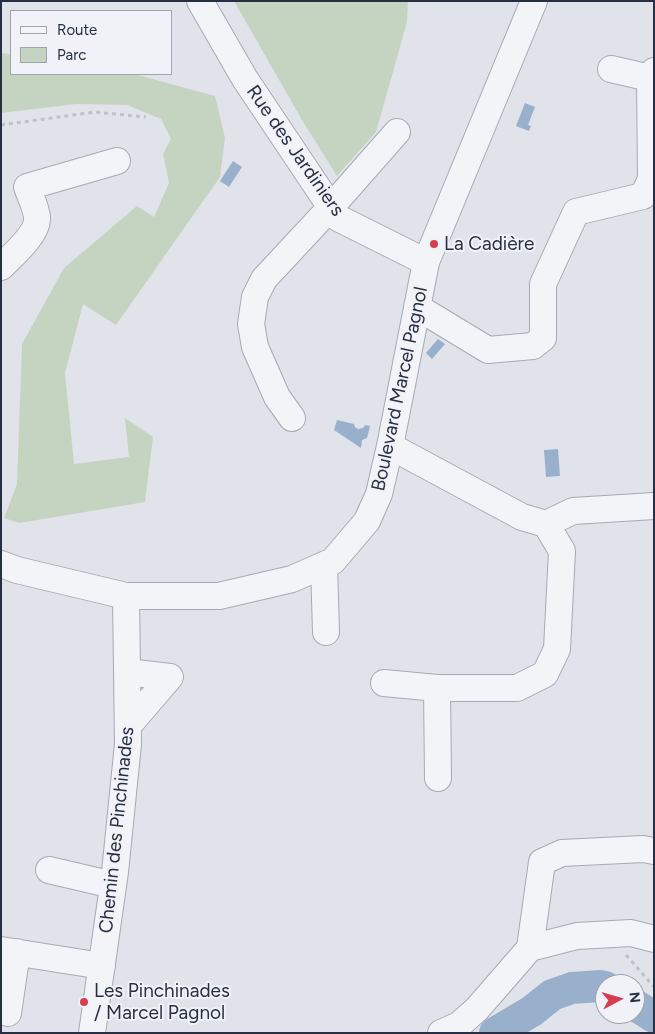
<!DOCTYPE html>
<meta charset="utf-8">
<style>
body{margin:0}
#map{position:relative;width:655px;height:1034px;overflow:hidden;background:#e0e3ea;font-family:Figtree,sans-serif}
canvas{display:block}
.frame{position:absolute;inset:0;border:2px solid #273042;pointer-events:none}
.legend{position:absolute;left:10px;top:10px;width:162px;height:65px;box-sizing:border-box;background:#f0f2f7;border:1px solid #a0a4af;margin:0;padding:6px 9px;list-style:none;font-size:15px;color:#273042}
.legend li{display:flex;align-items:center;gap:10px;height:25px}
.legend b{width:25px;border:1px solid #a0a4af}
.north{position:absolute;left:595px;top:974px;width:50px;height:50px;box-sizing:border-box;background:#f0f2f7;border:1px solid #a0a4af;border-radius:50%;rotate:84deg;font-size:14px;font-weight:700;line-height:20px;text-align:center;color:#273042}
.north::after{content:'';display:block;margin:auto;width:18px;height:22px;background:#d63e50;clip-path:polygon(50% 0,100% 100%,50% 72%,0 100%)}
</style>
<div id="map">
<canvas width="655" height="1034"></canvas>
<div class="frame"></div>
<ul class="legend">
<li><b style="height:6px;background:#f3f4f8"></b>Route</li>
<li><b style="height:14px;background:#c5d4c0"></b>Parc</li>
</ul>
<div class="north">N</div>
</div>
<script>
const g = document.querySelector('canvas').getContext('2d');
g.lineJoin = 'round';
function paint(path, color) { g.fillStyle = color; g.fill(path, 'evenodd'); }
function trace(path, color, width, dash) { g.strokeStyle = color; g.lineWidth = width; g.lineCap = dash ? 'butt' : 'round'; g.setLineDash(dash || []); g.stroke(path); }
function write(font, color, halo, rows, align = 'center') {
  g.font = font + ' Figtree,sans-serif'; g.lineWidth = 4; g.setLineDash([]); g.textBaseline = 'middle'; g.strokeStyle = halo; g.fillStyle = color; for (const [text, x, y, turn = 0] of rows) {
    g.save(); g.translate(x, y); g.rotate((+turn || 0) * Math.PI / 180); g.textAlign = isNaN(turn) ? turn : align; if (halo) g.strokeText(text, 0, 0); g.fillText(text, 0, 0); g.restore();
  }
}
const green = new Path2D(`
 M234,1H408L407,22L376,132L337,176L302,120Z
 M1,53L11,54V74H134L215,96L225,138L220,177L116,325L83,304L65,373L74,464L129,457L125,418L153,437L145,502L19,523L4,518L17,484L22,344L64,268L137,206L154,217L169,183L163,154L171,139L161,119L127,105L76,104L1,113Z`);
const water = new Path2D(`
 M525,103L535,107L528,125L531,126L529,131L516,126Z
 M233,161L242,167L229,187L220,181Z
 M438,339L445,344L432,359L426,353Z
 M337,420L354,424L355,427L358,429L363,428L365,425L370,426L367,438L362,440L361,448L334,430Z
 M558,449L560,476L546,477L544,450Z`);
const river = new Path2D(`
 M635,1005L654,1017
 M495,1033L532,1011L552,995L572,988L601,986L605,987`);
const path = new Path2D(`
 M1,125L95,112L146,117
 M626,955L654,987`);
const minor = new Path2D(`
 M200,1L245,79L338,218L426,262
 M611,69L650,78
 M1,267C12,256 39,233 37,217C36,207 30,196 27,187L117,161
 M417,307L488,350L533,346L543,338V284L576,212L643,196L651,179L650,78L654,71
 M292,418L277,397L255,347L251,324L255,297L264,279L331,207L397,132
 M546,524L573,511L654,506
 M1,564L17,570L126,596H219L292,579L333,561L367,521L379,494L390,446L426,262L534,1
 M324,565L326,632
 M127,672L170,677L128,726
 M384,683L437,688H517L545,674L557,649L562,551L546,524L522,517L390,446
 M437,688L438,778
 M49,870L113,885
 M530,948L542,862L562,853L643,849L654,851
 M1,950L102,966
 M8,1013L17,952
 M92,1033L115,872L128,744L126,596
 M441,1033L459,1025L477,1009L530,948L577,936L631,933L654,939`);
const markers = [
 [434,244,5,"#d63e50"],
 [84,1002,5,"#d63e50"]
];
const streetNames = [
 ["Rue des Jardiniers",295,151,55],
 ["Boulevard Marcel Pagnol",400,389,-78],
 ["Chemin des Pinchinades",117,830,-84]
];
const poiNames = [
 ["La Cadière",444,244],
 ["Les Pinchinades",94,991],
 ["/ Marcel Pagnol",94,1013]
];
paint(green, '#c5d4c0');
paint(water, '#99b0cc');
trace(river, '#99b0cc', 32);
trace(minor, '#a5aab4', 28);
trace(path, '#bec1c9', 3, [4, 4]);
trace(minor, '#f3f4f8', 26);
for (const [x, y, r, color] of markers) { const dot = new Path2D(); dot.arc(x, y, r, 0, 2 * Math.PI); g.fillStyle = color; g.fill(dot); trace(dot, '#f0f2f7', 2); }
write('19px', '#273042', '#f0f2f7', streetNames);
write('19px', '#273042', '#f0f2f7', poiNames, 'left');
</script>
